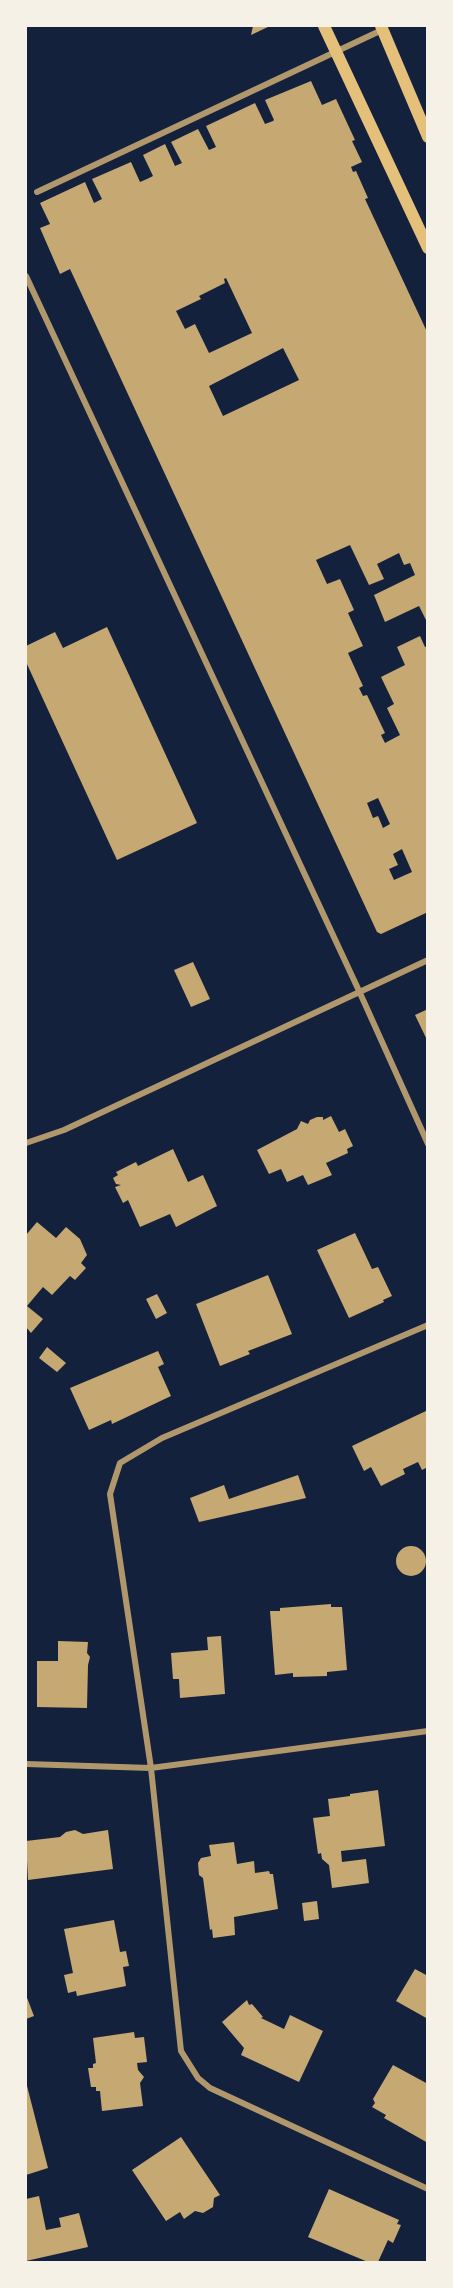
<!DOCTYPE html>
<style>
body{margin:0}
#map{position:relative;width:453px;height:2288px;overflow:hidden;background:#14213d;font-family:"Work Sans",sans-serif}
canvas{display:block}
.frame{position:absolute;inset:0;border:27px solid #f6f1e7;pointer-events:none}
</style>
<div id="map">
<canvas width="453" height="2288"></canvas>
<div class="frame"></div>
</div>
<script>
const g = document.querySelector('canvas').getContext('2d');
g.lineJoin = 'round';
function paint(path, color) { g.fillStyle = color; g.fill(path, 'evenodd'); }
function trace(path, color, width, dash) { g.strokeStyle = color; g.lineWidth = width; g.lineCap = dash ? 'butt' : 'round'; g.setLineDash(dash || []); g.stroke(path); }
const building = new Path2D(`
 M253,26H270L251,35Z
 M311,81L322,105L336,99L355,140L352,141L362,162L351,167L353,172L356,171L368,198L365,199L428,334V624L419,606L385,622L374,595L415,575L410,563L404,565L399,553L377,564L384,579L369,585L350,545L316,560L327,584L340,579L354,610L348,613L363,646L348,653L363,686L359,688L363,696L367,695L385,733L381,735L385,743L400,735L387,708L394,704L381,677L405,665L397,647L420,636L425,647L428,646V912L381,934L377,932L70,269L60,274L40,228L50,224L40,203L85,182L94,203L102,199L92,179L131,162L140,182L147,179L153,176L143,155L165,144L175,166L182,163L171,142L198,129L209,150L216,147L206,126L255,103L265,124L273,121L274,120L265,100ZM226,278L252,333L209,353L195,324L185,329L176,311L201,299L199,296L225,283L224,279ZM283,348L299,380L223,416L209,386ZM378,798L390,824L383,828L378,816L373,818L367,803ZM402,849L412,872L394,880L389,869L398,865L393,854Z
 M107,627L197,823L117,860L26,662V646L55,632L63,648Z
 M193,962L210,999L191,1007L174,970Z
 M428,1009V1042L415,1015Z
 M331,1116L339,1132L345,1129L353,1146L347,1149L348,1153L326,1163L332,1175L308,1185L303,1175L287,1182L281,1169L269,1174L257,1150L297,1129L301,1121L308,1124L310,1120L317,1117H323V1120Z
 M173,1149L188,1182L203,1175L217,1206L176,1227L170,1214L140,1227L128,1200L123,1203L115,1187L121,1185L116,1184L113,1178L118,1175L116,1172L136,1162L138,1166Z
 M37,1222L56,1238L66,1227L80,1239L87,1255L81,1263L86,1268L75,1280L70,1276L52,1295L43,1287L27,1306L43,1319L31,1333L26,1327V1235Z
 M355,1233L372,1269L378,1267L392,1296L383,1300L384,1302L349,1318L317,1250Z
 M268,1275L292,1334L248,1351L250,1354L220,1366L196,1304Z
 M157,1294L167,1313L156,1319L146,1299Z
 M47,1347L66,1363L57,1372L39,1358Z
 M158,1351L164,1364L158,1367L171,1396L112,1424L111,1420L89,1430L70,1388Z
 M428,1410V1467L422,1470L418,1462L403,1469L405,1474L381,1486L371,1467L364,1471L352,1446Z
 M298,1475L306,1498L199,1522L190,1498L224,1485L229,1499Z
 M396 1561a15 15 0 1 1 30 0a15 15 0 1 1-30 0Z
 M331,1604V1607H342L347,1670L327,1672V1676L293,1677V1673L275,1675L270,1611H280V1608Z
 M221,1636L225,1694L180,1698L179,1679H173L171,1653L208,1650L207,1637Z
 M58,1641L88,1642L87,1653L90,1657L88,1665L87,1708L37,1707V1661H58Z
 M378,1790L385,1846L341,1851L342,1862L366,1859L369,1883L332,1888L329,1865L322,1859L321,1853L318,1854L313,1818L330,1816L328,1799L350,1796V1794Z
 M75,1830L83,1834L108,1830L113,1869L28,1880L26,1841L60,1837L66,1832Z
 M234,1842L237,1864L254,1861L255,1873L269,1871L270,1874H273L278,1909L234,1917L235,1935L213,1938L212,1929L210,1930L203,1878L199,1875L198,1863L201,1858L211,1856L209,1845Z
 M317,1901L319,1919L304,1921L302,1903Z
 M114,1920L120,1952L126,1951L129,1966L123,1967L126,1986L77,1996L76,1991L68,1993L64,1975L73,1973L64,1929Z
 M415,1969L428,1976V2019L396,2001Z
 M26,1995L34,2016L26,2019Z
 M247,2000L249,2005L252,2004L263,2017L261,2018L284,2029L290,2015L323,2031L299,2082L241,2055L244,2048L222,2022Z
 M134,2032L135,2038L144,2037L147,2062L137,2063L138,2070L144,2077L140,2083L143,2106L102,2111L100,2091H96V2087H91L88,2068H93V2064L96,2063L93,2038Z
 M393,2065L428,2084V2143L384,2118L386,2115L372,2107L375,2103L373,2099Z
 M26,2082L48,2168L26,2175Z
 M181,2137L220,2195L214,2198L213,2207L203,2213L195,2211L184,2219L180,2212L166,2221L132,2170Z
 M329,2189L399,2220L397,2224L401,2225L393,2243L388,2240L378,2262H368L308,2237Z
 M39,2196L46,2230L61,2227L59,2218L79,2213L88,2247L26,2261V2199Z`);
const minor = new Path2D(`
 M37,192L382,30
 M26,276L360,993L428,1144
 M26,1143L64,1130L428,960
 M428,1325L162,1438L120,1463L110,1494L151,1768L181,2051L198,2078L210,2088L428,2189
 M26,1764L151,1768L428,1731`);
const secondary = new Path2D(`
 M324,26L428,248
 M381,26L428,137`);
paint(building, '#c6a872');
trace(minor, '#b1986c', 6);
trace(secondary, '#e5c07b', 12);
</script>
